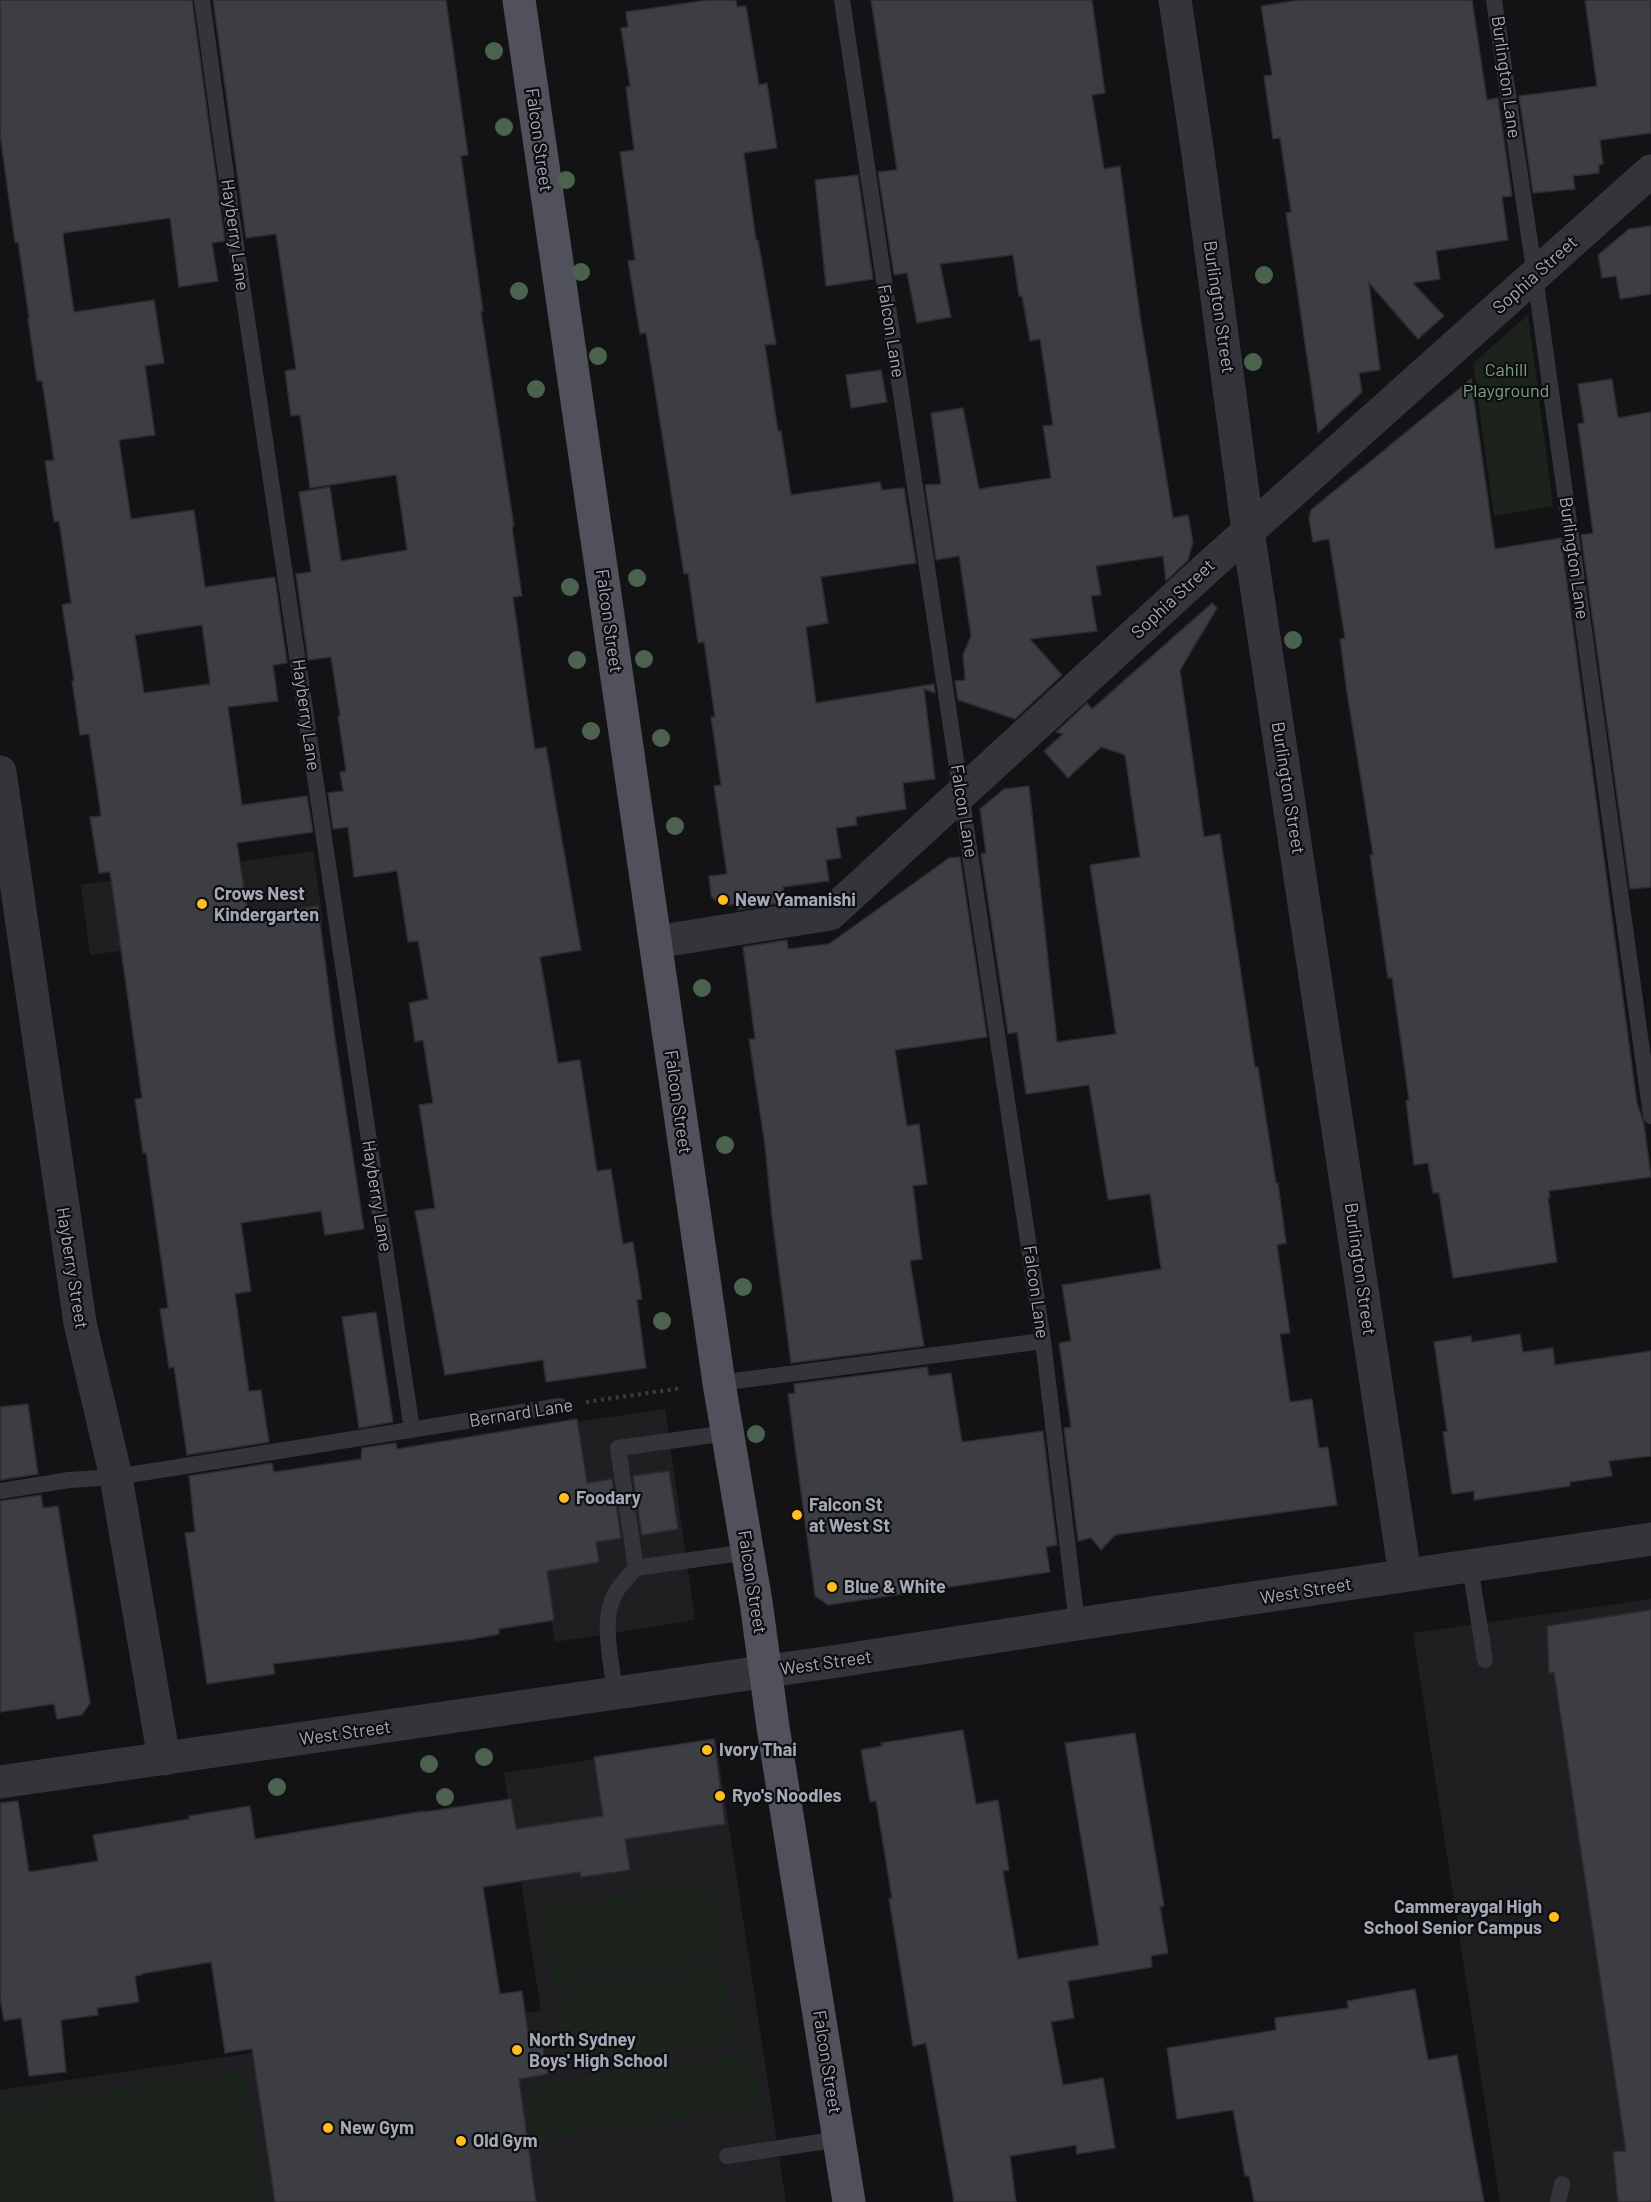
<!DOCTYPE html>
<style>
body{margin:0}
canvas{display:block;background:#131315}
</style>
<canvas width="1651" height="2202"></canvas>
<script>
const g = document.querySelector('canvas').getContext('2d');
g.lineJoin = 'round';
function paint(path, color) { g.fillStyle = color; g.fill(path, 'evenodd'); }
function trace(path, color, width, dash) { g.strokeStyle = color; g.lineWidth = width; g.lineCap = dash ? 'butt' : 'round'; g.setLineDash(dash || []); g.stroke(path); }
function write(font, color, halo, rows, align = 'center') {
  g.font = font + ' Barlow,sans-serif'; g.lineWidth = 4.5; g.setLineDash([]); g.textBaseline = 'middle'; g.strokeStyle = halo; g.fillStyle = color; for (const [text, x, y, turn = 0] of rows) {
    g.save(); g.translate(x, y); g.rotate((+turn || 0) * Math.PI / 180); g.textAlign = isNaN(turn) ? turn : align; if (halo) g.strokeText(text, 0, 0); g.fillText(text, 0, 0); g.restore();
  }
}
const built = new Path2D(`
 M313,851L323,923L90,955L81,885Z
 M665,1409L695,1620L555,1642L522,1430Z
 M1651,1599V2202H1500L1413,1633Z
 M716,1741L786,2202H0V2090L541,2011L504,1773Z`);
const green = new Path2D(`
 M1528,315L1553,506L1494,516L1473,363Z
 M711,1881L723,1959L552,1984L541,1906Z
 M723,1965L735,2043L564,2068L552,1991Z
 M753,2052L762,2107L534,2141L526,2085Z
 M245,2069L265,2202H0V2095L3,2105Z`);
const building = new Path2D(`
 M0,0H192L225,241L212,243L218,281L179,287L170,218L64,233L63,236L74,312L154,300L164,363L145,366L155,435L119,440L131,519L194,510L205,587L275,577L287,663L273,665L278,701L228,707L242,805L307,796L313,832L237,843L248,915L318,906L335,1038L364,1229L325,1235L321,1211L241,1223L251,1291L235,1294L249,1391L261,1390L269,1442L187,1455L174,1367L169,1368L160,1309L168,1308L146,1153H143L135,1099L142,1098L110,872L99,873L90,817L101,816L89,734L80,735L72,681H74L62,605L71,603L59,521L54,522L45,461L54,460L42,381H37L28,319L29,318L18,242L15,243L0,134ZM202,625L210,684L144,693L135,635Z
 M213,0H446L468,155L461,156L483,311L481,312L514,526L512,527L522,596L513,597L529,710L535,749L546,747L581,950L540,957L558,1063L580,1060L597,1171L611,1169L623,1244L633,1242L642,1299L637,1300L646,1368L546,1382L543,1360L445,1375L415,1211L435,1208L419,1105L433,1103L423,1040L415,1042L409,1003L428,999L418,941L408,942L397,871L354,877L348,827L333,829L328,793L343,791L340,772L346,771L338,716H340L331,657L308,660L296,574L311,572L299,492L330,487L341,561L407,550L396,475L310,488L300,415L291,416L285,371L296,369L276,234L246,238Z
 M708,0H736L737,7L746,6L759,85L767,83L777,148L744,153L756,240H758L776,344L765,345L778,431H781L791,495L880,482L882,490L904,488L916,563L821,577L828,623L806,627L816,703L934,684L935,693L924,689L935,779L903,783L906,809L856,817L857,825L836,828L841,858L826,860L829,881L783,887L785,902L738,910V904L721,906L711,896L709,876L727,874L714,786L721,785L711,717H715L704,642L698,643L688,573L684,574L646,333L640,334L628,261L635,260L620,152L634,150L626,87L630,86L621,28L628,27L626,12Z
 M871,0H1092L1105,93L1092,95L1104,169L1120,166L1140,316L1173,518L1188,515L1193,542L1188,560L1166,581L1163,556L1096,566L1101,595L1091,596L1097,631L1030,639L1062,675L1015,719L958,700L955,681L965,680L963,655L971,636L959,556L936,560L925,485L941,484L931,413L963,408L979,489L1051,478L1043,426L1053,425L1040,339L1030,341L1022,296H1019L1013,255L940,264L951,317L917,323L907,273L894,275L878,172L897,170Z
 M1300,0H1472L1487,100L1498,98L1512,196L1502,197L1508,240L1436,251L1440,279L1413,283L1444,316L1418,339L1369,283L1380,370L1359,373L1362,392L1318,433L1286,213L1291,212L1280,138L1273,139L1264,76L1272,75L1261,6Z
 M1585,0H1651V133L1600,140L1603,164L1599,165V173L1573,176L1575,189L1533,193L1519,96L1597,86Z
 M858,175L873,279L826,286L815,180Z
 M1651,226V294L1620,299L1616,276L1602,278L1598,255L1629,229Z
 M881,370L887,402L851,408L846,375Z
 M1471,379L1495,549L1561,538L1637,1103L1644,1124L1651,1177L1549,1191L1550,1198H1548L1557,1262L1453,1278L1439,1193H1433L1428,1163L1414,1165L1406,1101L1409,1100L1404,1064L1392,978H1388L1370,855H1373L1346,686L1340,639L1345,638L1329,539L1313,542L1309,519L1311,510Z
 M1612,379L1618,418L1651,412V887L1630,889L1581,535L1593,533L1578,424L1584,423L1578,384Z
 M1212,603L1217,608L1180,670L1204,837L1220,834L1255,1067H1258L1276,1183H1278L1286,1243L1277,1245L1290,1333L1280,1334L1290,1402L1312,1399L1319,1448L1328,1447L1337,1505L1115,1535L1101,1550L1091,1538L1078,1541L1064,1428L1071,1427L1059,1343L1071,1341L1062,1285L1161,1269L1150,1194L1108,1200L1089,1085L1026,1094L1017,1032L1008,1034L981,854L986,853L980,809L1004,789L1029,786L1057,1042L1116,1034L1090,865L1140,857L1125,755L1101,747L1068,778L1044,751L1063,734L1056,732L1087,703L1092,709Z
 M960,857L987,1037L895,1050L907,1126L919,1124L927,1184L913,1186L922,1259L910,1261L924,1346L791,1363L772,1217L765,1146L749,1039H755L743,947L787,940L788,949L829,944L949,858Z
 M376,1312L393,1422L359,1428L342,1317Z
 M1520,1334L1523,1352L1553,1348L1555,1365L1651,1351V1456L1609,1461L1612,1476L1570,1482V1486L1474,1500V1491L1452,1494L1443,1432L1447,1431L1434,1342L1471,1336L1472,1342Z
 M927,1367L929,1376L951,1373L962,1442L1043,1431L1057,1545L1046,1547L1050,1572L828,1605L815,1596L788,1394L795,1393L794,1384Z
 M28,1404L38,1474L0,1480V1407Z
 M577,1419L587,1483L612,1479L621,1538L596,1542L599,1562L547,1571L554,1620L499,1629V1634L473,1639L273,1664L275,1674L207,1684L185,1533L195,1532L189,1476L272,1463L274,1472L361,1459L362,1448L396,1443L397,1449Z
 M669,1471L678,1529L642,1535L633,1476Z
 M41,1495L43,1508L58,1506L90,1703L82,1715L57,1719L54,1704L0,1712V1501Z
 M1651,1610V2202H1618L1613,2152L1626,2151L1554,1672L1549,1674L1547,1626Z
 M963,1730L976,1804L998,1800L1009,1870L1003,1871L1018,1959L1099,1945L1065,1743L1135,1733L1164,1906L1160,1907L1168,1953L1151,1956L1152,1967L1068,1981L1074,2018L1051,2022L1063,2085L1103,2078L1115,2148L1077,2154L1076,2145L1010,2156L1016,2202H954L926,2043L913,2046L889,1899L892,1898L876,1801L870,1802L861,1750L882,1746L881,1743Z
 M714,1739L725,1824L625,1839L630,1870L581,1877L580,1872L483,1887L500,1994L522,1991L529,2041L541,2038L548,2074L519,2079L536,2202H275L252,2049L225,2053L211,1962L141,1974V1975L135,1976L139,2002L97,2008L98,2015L61,2020L66,2072L29,2076L21,2018L4,2021L0,1997V1803L18,1801L29,1872L98,1861L93,1835L189,1819V1816L250,1806L255,1839L424,1811V1812L511,1799L516,1829L603,1816L594,1757Z
 M1415,1989L1428,2060L1457,2055L1484,2202H1254L1249,2176H1245L1233,2110L1177,2119L1167,2048L1276,2030L1275,2018L1348,2008L1347,2001Z`);
const path = new Path2D(`
 M586,1402L682,1388`);
const service = new Path2D(`
 M202,0L232,218L412,1430
 M842,0L1043,1341L1077,1624
 M1494,0L1535,276L1651,1116
 M719,1383L1043,1341
 M727,1433L618,1448L636,1568L747,1552
 M0,1491L69,1480L116,1477L560,1406
 M1470,1566L1485,1660
 M615,1693C612,1663 600,1620 615,1594C620,1584 629,1576 636,1568
 M727,2156L840,2139
 M1558,2202L1562,2184`);
const minor = new Path2D(`
 M1175,0L1198,154L1248,531L1405,1575
 M0,772L80,1323L116,1477L164,1759
 M656,942L830,914L1207,568L1651,171`);
const tertiary = new Path2D(`
 M0,1782L838,1661L1077,1624L1651,1539`);
const primary = new Path2D(`
 M519,0L719,1383L756,1602L773,1727L849,2202`);
const trees = [
 [494,51],
 [504,127],
 [566,180],
 [581,272],
 [1264,275],
 [519,291],
 [598,356],
 [1253,362],
 [536,389],
 [637,578],
 [570,587],
 [1293,640],
 [644,659],
 [577,660],
 [591,731],
 [661,738],
 [675,826],
 [702,988],
 [725,1145],
 [743,1287],
 [662,1321],
 [756,1434],
 [484,1757],
 [429,1764],
 [277,1787],
 [445,1797]
];
const markers = [
 [723,900,6,"#ffbd21"],
 [202,904,6,"#ffbd21"],
 [564,1498,6,"#ffbd21"],
 [797,1515,6,"#ffbd21"],
 [832,1587,6,"#ffbd21"],
 [707,1750,6,"#ffbd21"],
 [720,1796,6,"#ffbd21"],
 [1554,1917,6,"#ffbd21"],
 [517,2050,6,"#ffbd21"],
 [328,2128,6,"#ffbd21"],
 [461,2141,6,"#ffbd21"]
];
const streetNames = [
 ["Burlington Lane",1506,77,82],
 ["Falcon Street",539,140,82],
 ["Hayberry Lane",235,235,82],
 ["Sophia Street",1535,275,-42],
 ["Burlington Street",1219,307,82],
 ["Falcon Lane",891,331,81],
 ["Burlington Lane",1574,558,82],
 ["Sophia Street",1173,599,-43],
 ["Falcon Street",609,621,82],
 ["Hayberry Lane",306,715,82],
 ["Burlington Street",1288,788,81],
 ["Falcon Lane",964,811,81],
 ["Falcon Street",678,1102,82],
 ["Hayberry Lane",377,1196,81],
 ["Hayberry Street",72,1268,81],
 ["Burlington Street",1360,1269,82],
 ["Falcon Lane",1036,1292,82],
 ["Bernard Lane",521,1413,-9],
 ["Falcon Street",752,1582,81],
 ["West Street",1306,1591,-9],
 ["West Street",826,1663,-8],
 ["West Street",345,1733,-8],
 ["Falcon Street",827,2062,81]
];
const parkNames = [
 ["Cahill",1506,370],
 ["Playground",1506,391]
];
const poiNames = [
 ["Crows Nest",214,894],
 ["Kindergarten",214,915],
 ["New Yamanishi",735,900],
 ["Foodary",576,1498],
 ["Falcon St",809,1505],
 ["at West St",809,1526],
 ["Blue & White",844,1587],
 ["Ivory Thai",719,1750],
 ["Ryo's Noodles",732,1796],
 ["Cammeraygal High",1542,1907,"right"],
 ["School Senior Campus",1542,1928,"right"],
 ["North Sydney",529,2040],
 ["Boys' High School",529,2061],
 ["New Gym",340,2128],
 ["Old Gym",473,2141]
];
paint(built, '#1f1f22');
paint(green, '#1b231c');
paint(building, '#3d3e43');
trace(building, '#2d2d31', 1.5);
trace(path, '#3a3c41', 4, [3, 4.5]);
trace(service, '#34353a', 16);
trace(minor, '#34353a', 33);
trace(tertiary, '#34353a', 33);
trace(primary, '#50515a', 33);
g.fillStyle = '#4b624e';
for (const [x, y] of trees) { g.beginPath(); g.arc(x, y, 9, 0, 2 * Math.PI); g.fill(); }
for (const [x, y, r, color] of markers) { const dot = new Path2D(); dot.arc(x, y, r, 0, 2 * Math.PI); g.fillStyle = color; g.fill(dot); trace(dot, '#0e0e10', 2); }
write('18px', '#a4a9b7', '#0e0e10', streetNames);
write('18px', '#79a37d', '#0e0e10', parkNames);
write('bold 18px', '#a4a9b7', '#0e0e10', poiNames, 'left');
</script>
